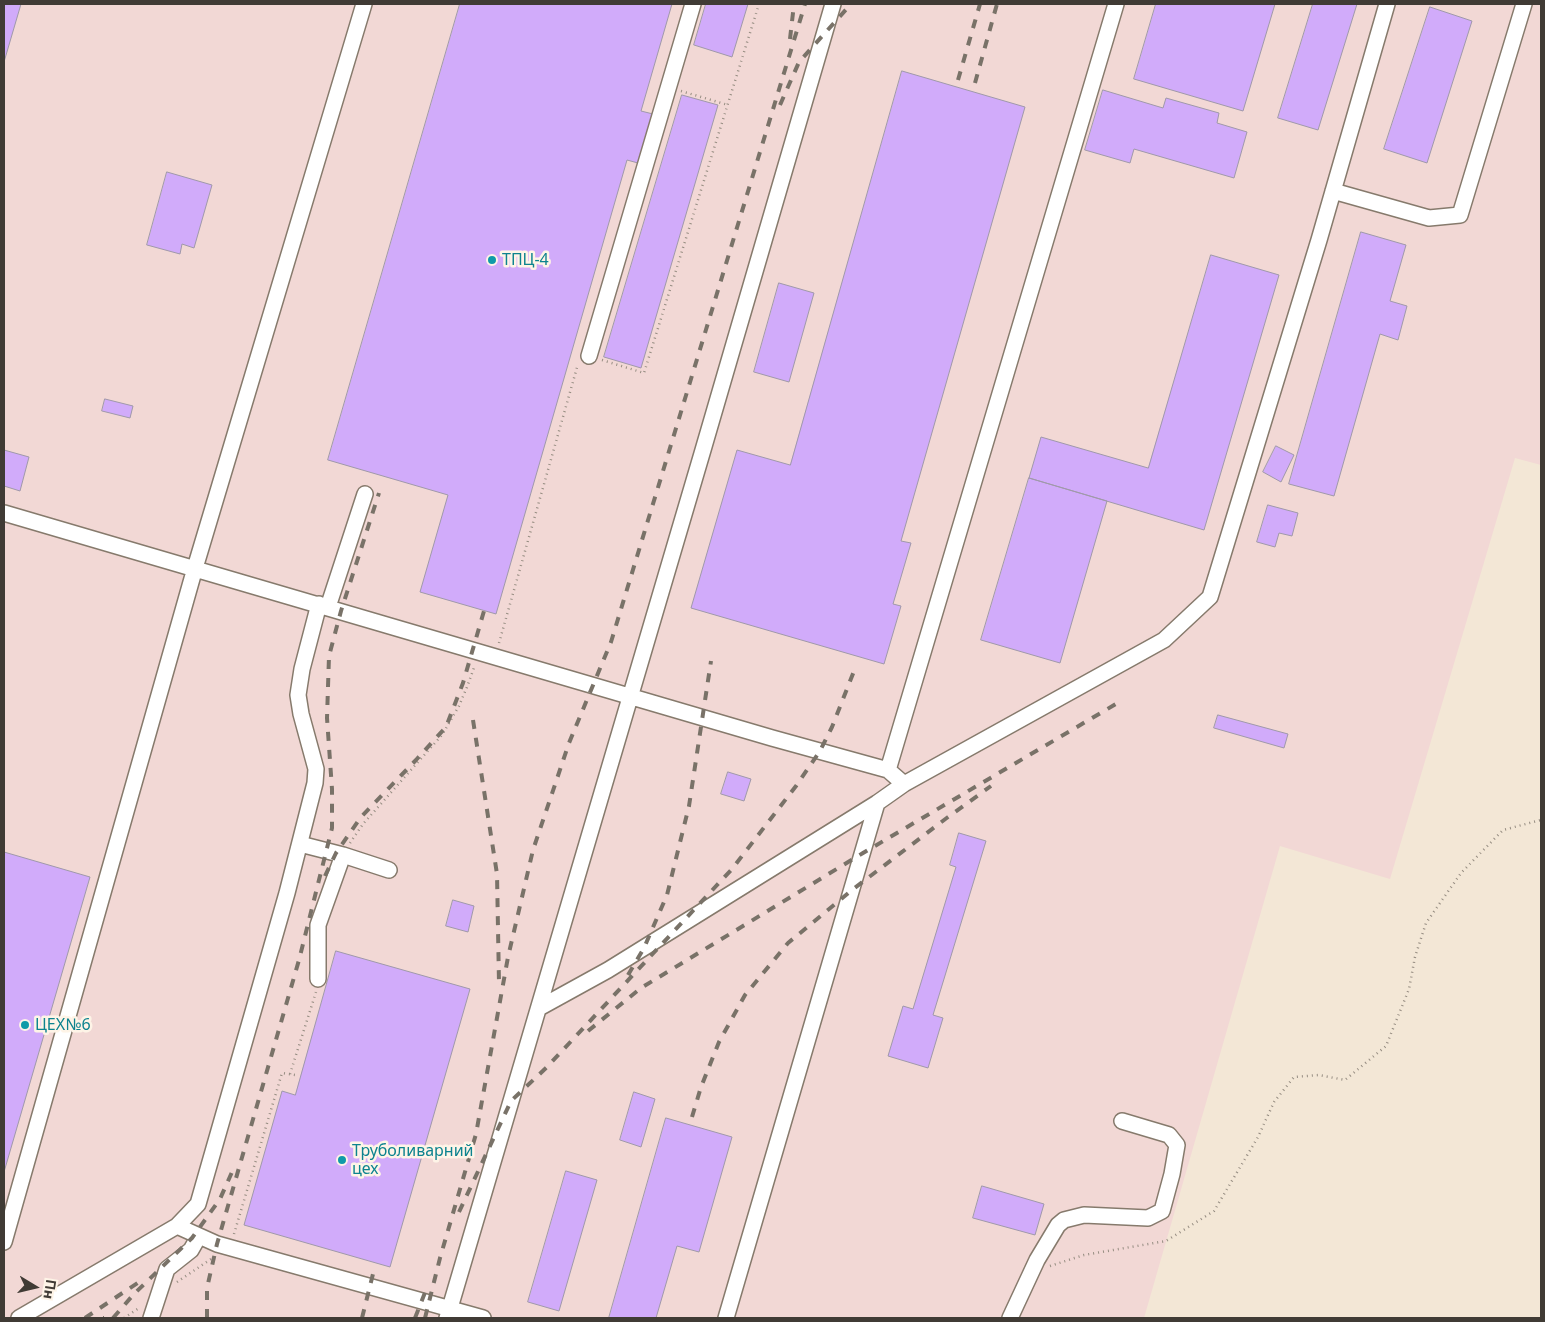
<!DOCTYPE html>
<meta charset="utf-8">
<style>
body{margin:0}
#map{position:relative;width:1545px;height:1322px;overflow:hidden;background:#f3e7d6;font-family:"Noto Sans",sans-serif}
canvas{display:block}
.frame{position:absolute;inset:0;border:5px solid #403b35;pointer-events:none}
.north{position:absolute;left:10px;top:1262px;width:50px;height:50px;-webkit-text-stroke:4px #fef4e7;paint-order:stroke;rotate:99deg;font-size:14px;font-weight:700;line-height:20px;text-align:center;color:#403b35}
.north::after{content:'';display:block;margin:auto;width:18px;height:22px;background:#403b35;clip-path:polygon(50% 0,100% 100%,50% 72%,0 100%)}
</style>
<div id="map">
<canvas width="1545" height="1322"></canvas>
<div class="frame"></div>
<div class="north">Пн</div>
</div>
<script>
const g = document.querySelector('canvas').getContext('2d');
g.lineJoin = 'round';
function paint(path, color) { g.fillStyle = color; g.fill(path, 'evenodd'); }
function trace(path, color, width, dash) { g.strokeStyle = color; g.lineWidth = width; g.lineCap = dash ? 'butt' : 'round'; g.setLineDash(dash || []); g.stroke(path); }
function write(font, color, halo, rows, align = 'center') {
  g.font = font + ' "Noto Sans",sans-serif'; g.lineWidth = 5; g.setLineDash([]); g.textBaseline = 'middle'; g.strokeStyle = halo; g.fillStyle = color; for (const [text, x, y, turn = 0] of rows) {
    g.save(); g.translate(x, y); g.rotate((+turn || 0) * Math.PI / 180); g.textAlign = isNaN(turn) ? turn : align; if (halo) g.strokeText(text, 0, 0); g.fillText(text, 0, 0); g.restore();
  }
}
const industrial = new Path2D(`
 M4,4H1541V465L1515,458L1390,879L1280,846L1144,1318H4Z`);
const building = new Path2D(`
 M4,4H21L4,62Z
 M460,4H672L641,111L653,114L638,163L627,160L496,614L420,592L448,495L328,460Z
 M706,4H748L732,57L694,45Z
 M1156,4H1275L1243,111L1134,79Z
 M1313,4H1357L1318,130L1278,118Z
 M1430,7L1472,21L1427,163L1384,149Z
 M902,71L1025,107L901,541L911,543L893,604L901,606L884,664L691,608L737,450L790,465Z
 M1103,90L1163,108L1166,98L1219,113L1217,123L1247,132L1234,178L1134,149L1130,163L1085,150Z
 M682,95L718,105L641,368L604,357Z
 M167,172L212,185L194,248L182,244L180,254L147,245Z
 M1361,232L1406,245L1390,301L1407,306L1398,340L1380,334L1334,496L1289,484Z
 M1211,255L1279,275L1204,530L1029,478L1041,437L1148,468Z
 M779,283L814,293L789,382L754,372Z
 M105,399L133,406L130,418L102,411Z
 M1276,446L1294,455L1281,482L1263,472Z
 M4,450L29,457L20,491L4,486Z
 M1029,478L1107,501L1060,663L981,640Z
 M1268,505L1298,513L1292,536L1279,533L1275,547L1257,542Z
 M1218,715L1288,734L1284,748L1214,728Z
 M728,772L751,779L744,801L721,794Z
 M959,833L986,841L933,1015L943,1018L928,1068L888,1056L903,1006L913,1009L956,867L950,865Z
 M4,852L90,877L4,1172Z
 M453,900L474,906L468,932L446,926Z
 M336,951L470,989L390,1267L244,1225L282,1091L295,1095Z
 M634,1092L655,1099L641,1147L620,1140Z
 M666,1118L732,1137L699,1252L677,1246L656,1318H609Z
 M566,1171L597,1180L559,1311L528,1302Z
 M982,1186L1044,1204L1035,1235L973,1218Z`);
const path = new Path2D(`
 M681,91L728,105
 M602,360L644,373L759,4
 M499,643L578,364
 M350,843L363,824L442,735L459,706L467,687L475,665
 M290,1074L316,992
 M234,1234L282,1073L295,1075
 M1050,1266L1084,1255L1166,1241L1214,1211L1258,1137L1274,1102L1294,1077L1319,1075L1345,1080L1386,1046L1409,989L1415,957L1426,923L1461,873L1503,830L1541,820
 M177,1282L214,1257
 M124,1318L139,1308`);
const minor = new Path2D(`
 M1333,191L1429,218L1460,215L1524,4
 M589,356L693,4
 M4,513L772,738L888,770L904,784
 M328,607L365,494
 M888,770L1116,4
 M300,844L343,855L389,870
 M318,979V925L343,855
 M539,1008L608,970L877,803L904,784L1164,640L1210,597L1319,240L1387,4
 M177,1226L217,1244L483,1318
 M4,1242L195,568L364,4
 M19,1318L177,1226L198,1204L287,893L315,783L316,769L301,714L298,695L302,669L319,604
 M151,1318L167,1269L191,1250L199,1236
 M447,1318L703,450L833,4
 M726,1318L877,803
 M1010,1318L1037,1260L1058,1225L1064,1220L1084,1215L1148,1218L1162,1211L1172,1174L1177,1145L1169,1135L1122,1121`);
const rail = new Path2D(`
 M790,39L794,4
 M958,80L980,4
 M975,83L997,4
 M780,105L799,62L851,4
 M473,720L497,874L499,983
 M325,876L336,853L361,817L416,760L446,727L463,683L484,611
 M628,975L644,948L667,895L689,806L711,661
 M588,1031L641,988L863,853L1121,701
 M692,1117L701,1087L719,1042L745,995L788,943L852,890L948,817L991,786
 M459,1212L511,1101L547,1067L732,869L796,786L820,751L832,727L854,671
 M85,1318L139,1282
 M103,1318H104
 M113,1318L134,1294L192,1238L220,1199L232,1172
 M207,1318V1288L217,1244L299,960L332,828V789L327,718L329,656L341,611L379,493
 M362,1318L375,1266
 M415,1318L426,1290
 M425,1318L440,1258L476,1134L508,957L533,850L569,743L611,642L805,4`);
const markers = [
 [492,260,5,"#0f9aa8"],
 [25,1025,5,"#0f9aa8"],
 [342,1160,5,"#0f9aa8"]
];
const cultureNames = [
 ["ТПЦ-4",502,260],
 ["ЦЕХ№6",35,1025],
 ["Труболиварний",352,1151],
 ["цех",352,1169]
];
paint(industrial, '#f2d8d5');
paint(building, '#d1abfa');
trace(building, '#a099aa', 1);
trace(minor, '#867a6c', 18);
trace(path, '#968d82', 2.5, [1, 4]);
trace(minor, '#fff', 15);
trace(rail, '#797268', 4, [9, 9]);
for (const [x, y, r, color] of markers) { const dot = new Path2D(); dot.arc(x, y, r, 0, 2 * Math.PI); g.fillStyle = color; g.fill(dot); trace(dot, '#fef4e7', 2); }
write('16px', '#0d838f', '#fef4e7', cultureNames, 'left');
</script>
